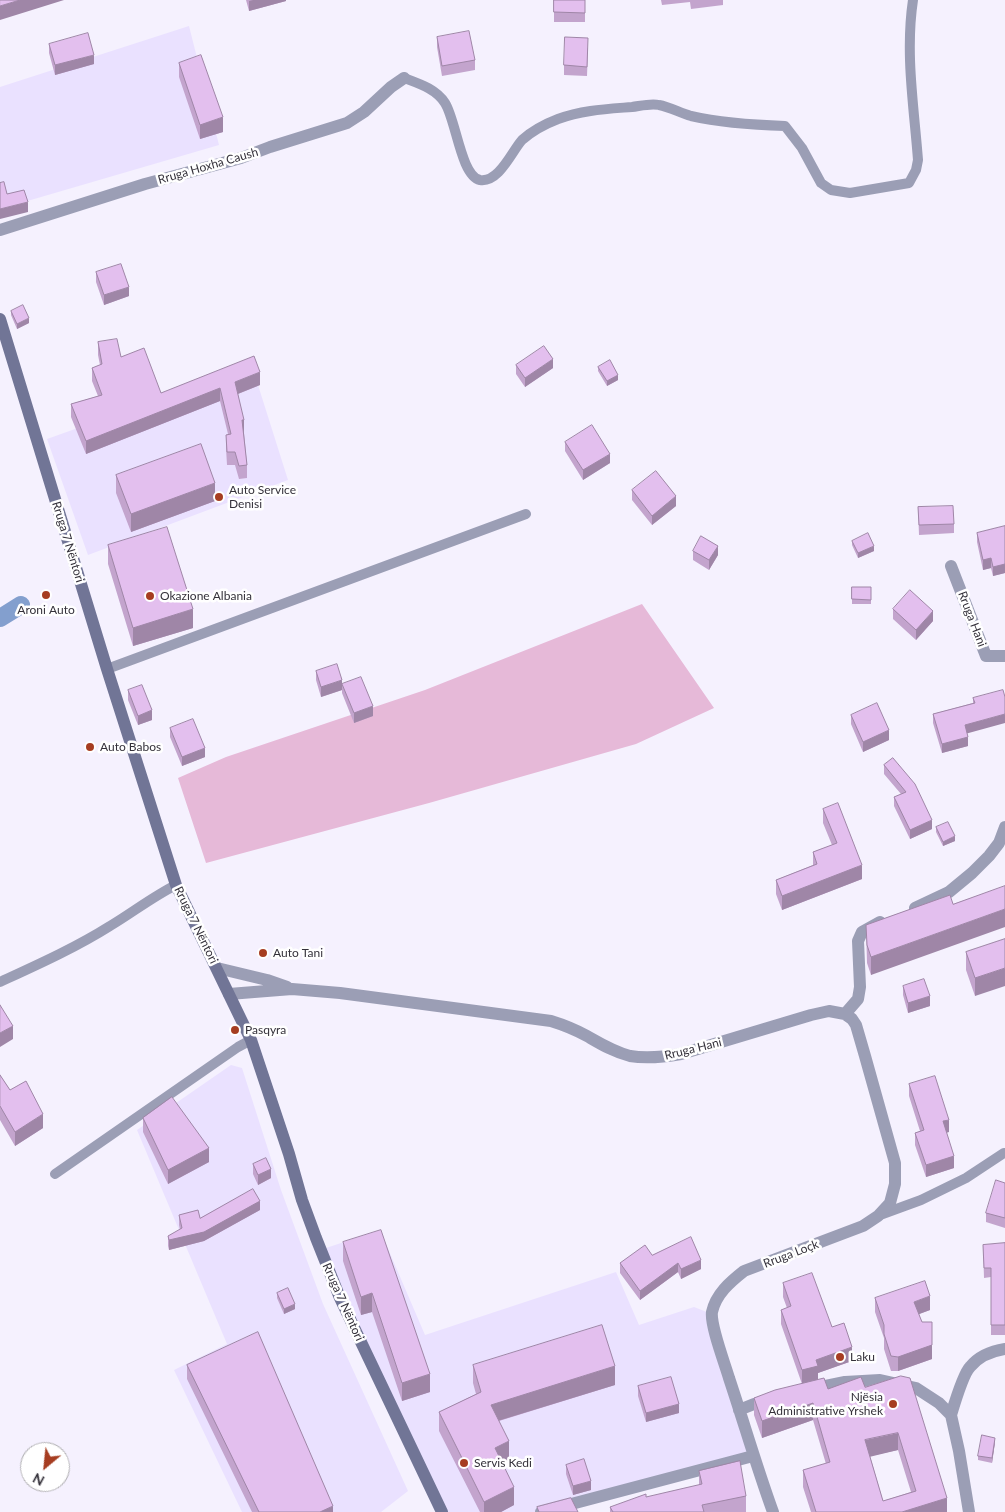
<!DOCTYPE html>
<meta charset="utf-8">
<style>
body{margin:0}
#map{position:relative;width:1005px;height:1512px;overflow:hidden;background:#f5f1fe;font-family:Lato,sans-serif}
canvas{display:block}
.north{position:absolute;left:20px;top:1442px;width:50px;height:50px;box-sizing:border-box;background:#fff;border:1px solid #aeadb0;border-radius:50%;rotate:208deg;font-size:14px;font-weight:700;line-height:20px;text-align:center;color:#34313a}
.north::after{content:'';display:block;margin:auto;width:18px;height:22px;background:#a63d21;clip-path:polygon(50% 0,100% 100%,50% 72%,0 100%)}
</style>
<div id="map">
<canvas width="1005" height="1512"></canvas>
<div class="north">N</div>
</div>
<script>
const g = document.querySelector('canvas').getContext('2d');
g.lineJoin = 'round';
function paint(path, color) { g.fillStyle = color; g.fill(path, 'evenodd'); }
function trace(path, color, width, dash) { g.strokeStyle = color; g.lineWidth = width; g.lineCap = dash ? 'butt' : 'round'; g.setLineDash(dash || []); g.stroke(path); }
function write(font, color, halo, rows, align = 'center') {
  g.font = font + ' Lato,sans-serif'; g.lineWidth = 5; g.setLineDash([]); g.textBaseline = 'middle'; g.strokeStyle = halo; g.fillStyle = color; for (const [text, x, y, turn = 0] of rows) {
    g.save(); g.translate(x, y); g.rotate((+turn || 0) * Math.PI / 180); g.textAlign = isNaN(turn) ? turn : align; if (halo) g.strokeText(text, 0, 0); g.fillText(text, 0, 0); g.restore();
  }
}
const built = new Path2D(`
 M189,26L219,145L0,209V87Z
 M252,366L288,480L88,555L47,439Z
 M231,1065L242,1068L281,1190L323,1304L408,1491L381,1512H242L174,1370L227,1344L137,1130Z
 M380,1230L425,1335L616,1272L639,1325L694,1307L712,1314L753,1456L541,1512H442L320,1250Z`);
const green = new Path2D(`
 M642,604L714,708L636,744L429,803L206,863L178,778L226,757L425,690Z`);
const canal = new Path2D(`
 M0,618L21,605`);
const lane = new Path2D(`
 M404,78C420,84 436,89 445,103C456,120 461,176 480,180C499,183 512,151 522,140C532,131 545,124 558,119C582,110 607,109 632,107C640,106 651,103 659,105C670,107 680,113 691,116C722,123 753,125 785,126L802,148L821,183L831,190L850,193L909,183L916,170L918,160C914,107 905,53 913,0
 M107,669L526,514
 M0,982C37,965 75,948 110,926C132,913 152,897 176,885
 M55,1174L238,1047L251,1040
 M880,1215L921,1200L966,1178L1004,1153`);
const street = new Path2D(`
 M0,230L145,184L241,158L270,147L347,123L364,112L391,87L404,78
 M951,566L986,656H1005
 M915,908L949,892L972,873L989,856L999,843L1005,827
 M217,968L267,980L287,987
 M229,994L292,989L340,993L551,1021C564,1025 576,1030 587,1036C601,1044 614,1052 630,1056C647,1059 664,1057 681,1054L811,1015L829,1011L845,1014L852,1019L856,1025L865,1056L895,1163V1184L890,1203L878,1216L863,1226L744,1271C730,1282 716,1294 712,1312C710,1325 725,1364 729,1378C744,1423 757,1468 773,1512
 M845,1014L858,999L860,987L858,941L862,932L880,922
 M811,1389L845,1382L880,1380L916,1388L939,1403L951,1415L959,1451L969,1512
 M739,1410L754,1404L769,1400
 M951,1415C954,1405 964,1373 970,1367C979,1356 992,1351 1005,1349
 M541,1512L753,1456`);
const secondary = new Path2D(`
 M0,319L107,669L176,885L251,1040L289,1154L302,1200L316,1238L340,1298L442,1512`);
const wall = new Path2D(`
 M246,0H286V1L249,11Z
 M554,0H585V22H554Z
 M661,0H723V5L691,9L690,2L662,5Z
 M437,37L475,60V70L442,76L437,47Z
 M49,44L94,64L55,75L49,53Z
 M588,48L587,76L564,75V65Z
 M179,63L223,132L200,139L179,77Z
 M96,272L129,296L104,305L96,282Z
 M11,311L29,323L17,329L11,315Z
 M98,342L121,357L161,393L260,385L238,394L244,433L247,465V478L239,479L235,465H227L226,448V435L228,434L220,401L86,454L71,417V404L98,396L92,381V368L100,365L98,355Z
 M516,365L553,368L525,387L516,374Z
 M598,367L618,380L607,386L598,371Z
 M565,442L610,463L583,480L565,451Z
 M116,475L215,501L131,532L116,493Z
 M632,490L676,506L652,525L632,500Z
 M918,507L954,524V533L919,535Z
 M1005,526V573L993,576L991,568L983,570L977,542V533Z
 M852,541L874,551L858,558L852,545Z
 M108,545L193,628L133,646L108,564Z
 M693,551L718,555L709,570L693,560Z
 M852,587H871V604H852Z
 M893,609L933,621L916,640L893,619Z
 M316,671L342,690L321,697L316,680Z
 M342,684L373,716L354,723L342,693Z
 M128,690L152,720L138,725L128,700Z
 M1005,697L967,733L968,746L942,753L933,723V714L973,703V698Z
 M851,715L889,740L863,752L851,724Z
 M170,728L205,757L182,766L170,737Z
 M893,758L932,829L910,839L894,806V797L901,794L884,774V765Z
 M823,809L862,879L782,910L776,894V880L813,865V852L832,845L823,823Z
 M936,827L955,841L943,846L936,832Z
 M950,895L871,975L867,963L866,925Z
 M1005,939L975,996L966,970V952Z
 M903,986L930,1006L908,1013L903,995Z
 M0,1075L10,1090L43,1128L15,1146L0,1120Z
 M909,1084L949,1132H946L954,1168L926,1177L915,1145V1133L920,1131L909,1096Z
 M143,1118L209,1162L168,1184L143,1132Z
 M253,1164L271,1178L258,1185L253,1174Z
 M1005,1183V1228L986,1222V1213Z
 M260,1210L204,1241L169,1250L168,1246V1236L180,1230L179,1225V1215L200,1218Z
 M343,1242L430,1392L402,1401L372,1312L361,1315L343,1261Z
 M1005,1243V1335H991V1277L984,1278L983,1245Z
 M652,1255L701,1269L681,1279L678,1272L640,1300L620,1273V1263Z
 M783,1283L832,1327L852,1361L818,1373V1380L828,1389L865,1387L901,1376L947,1512H811L803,1487V1470L826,1464L813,1420L762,1438L754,1415V1398L802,1384L781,1324V1310L787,1308L783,1297ZM898,1450L911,1492L883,1501L870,1456Z
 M277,1293L295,1309L284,1314L277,1298Z
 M875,1298L930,1310L919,1314L932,1359L898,1371H891L884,1349V1338L875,1312Z
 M187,1365L333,1512H252L187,1379Z
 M473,1365L615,1385L499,1421L509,1460L502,1463L514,1505L501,1512H480L439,1431V1412L476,1394L473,1383Z
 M638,1386L679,1413L646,1422L638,1396Z
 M995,1442L992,1463L978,1460V1456Z
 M566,1465L591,1490L573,1495L566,1474Z
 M699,1471L746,1496V1512H610V1507L699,1485Z`);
const shadedWall = new Path2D(`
 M20,0H64L0,20V6Z
 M253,0H286V1L249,11V1Z
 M94,55V64L55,75V65Z
 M223,117V132L200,139V125Z
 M28,202V212L0,219V209Z
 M129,287V296L104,305V295Z
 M29,318V323L17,329V324Z
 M553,359V368L525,387V378Z
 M260,372V385L235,395V382Z
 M618,375V380L607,386V381Z
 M220,388V401L86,454V441Z
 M242,420H244V433H242Z
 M610,454V463L583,480V470Z
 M215,483V501L131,532V514Z
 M676,496V506L652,525V516Z
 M718,546V555L709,570V560Z
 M874,546V551L858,558V553Z
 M991,558V568L983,570V560Z
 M1005,564V573L993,576V567Z
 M193,609V628L133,646V628Z
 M933,611V621L916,640V630Z
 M342,680V690L321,697V687Z
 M373,706V716L354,723V713Z
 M152,710V720L138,725V716Z
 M1005,714V723L965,734V725Z
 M889,730V740L863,752V742Z
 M968,737V746L942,753V744Z
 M205,748V757L182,766V757Z
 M932,820V829L910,839V830Z
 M955,836V841L943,846V842Z
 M862,865V879L782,910V896Z
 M1005,909V927L871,975V957Z
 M1005,968V986L975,996V978Z
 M930,996V1006L908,1013V1003Z
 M13,1026V1039L0,1047V1033Z
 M43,1114V1128L15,1146V1132Z
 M949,1120V1132L943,1134V1121Z
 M209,1148V1162L168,1184V1170Z
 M954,1156V1168L926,1177V1165Z
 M271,1169V1178L258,1185V1175Z
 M260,1201V1210L204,1241L169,1250V1240Z
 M701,1260V1269L681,1279V1269Z
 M678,1263V1272L640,1300V1291Z
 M372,1293V1312L361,1315V1297Z
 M930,1296V1310L914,1316V1302Z
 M295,1304V1309L284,1314V1309Z
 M932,1322V1359L898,1371V1357Z
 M852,1347V1361L818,1373V1380L802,1384V1370L816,1360Z
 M615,1366V1385L491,1423V1405Z
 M430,1374V1392L402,1401V1383Z
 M813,1403V1420L762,1438V1421Z
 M679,1404V1413L646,1422V1413Z
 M898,1433V1450L865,1458V1440Z
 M995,1438V1442L992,1463V1458Z
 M509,1441V1460L495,1467V1448Z
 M591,1481V1490L573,1495V1486Z
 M514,1487V1505L501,1512H484V1502Z
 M947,1498V1512H902Z
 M333,1506V1512H320Z`);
const building = new Path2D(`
 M0,0H20L0,6Z
 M554,0H585V13L554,12Z
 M469,31L475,60L442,66L437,37Z
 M88,33L94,55L55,65L49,44Z
 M565,37L588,38L587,67L564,65Z
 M201,55L223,117L200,125L179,63Z
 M4,182L7,194L24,190L28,202L0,209V183Z
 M121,264L129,287L104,295L96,272Z
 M23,305L29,318L17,324L11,311Z
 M117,339L121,357L144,348L161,393L254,356L260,372L235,382L244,420H242L247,465L239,466L235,452H227L226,435L231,434L220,388L86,441L71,404L102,395L92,368L102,364L98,342Z
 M544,346L553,359L525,378L516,365Z
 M610,360L618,375L607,381L598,367Z
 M592,425L610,454L583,470L565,442Z
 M201,444L215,483L131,514L116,475Z
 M656,471L676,496L652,516L632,490Z
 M953,506L954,524L919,525L918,507Z
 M1005,526V564L993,567L991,558L983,560L977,533Z
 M167,527L193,609L133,628L108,545Z
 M868,533L874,546L858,553L852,541Z
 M701,536L718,546L709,560L693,551Z
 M852,587H871V600L852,599Z
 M910,590L933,611L916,630L893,609Z
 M337,664L342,680L321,687L316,671Z
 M361,677L373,706L354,713L342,684Z
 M142,685L152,710L138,716L128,690Z
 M1003,690L1005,697V714L965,725L968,737L942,744L933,714L975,703L973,698Z
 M877,703L889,730L863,742L851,715Z
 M193,719L205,748L182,757L170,728Z
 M893,758L915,784L932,820L910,830L894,797L906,792L884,765Z
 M838,803L862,865L782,896L776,880L817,864L813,852L837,843L823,809Z
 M948,822L955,836L943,842L936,827Z
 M1005,886V909L871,957L867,945L866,925L950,895L953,904Z
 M1005,939V968L975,978L966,952Z
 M924,979L930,996L908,1003L903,986Z
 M0,1005L13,1026L0,1033Z
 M0,1075L10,1090L26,1081L43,1114L15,1132L0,1106Z
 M935,1076L949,1120L943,1121L954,1156L926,1165L915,1133L924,1130L909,1084Z
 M172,1097L209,1148L168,1170L143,1118Z
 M266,1158L271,1169L258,1175L253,1164Z
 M996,1180L1005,1183V1218L986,1213Z
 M253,1189L260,1201L204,1232L169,1240L168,1236L182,1228L179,1215L198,1210L200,1218Z
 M381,1230L430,1374L402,1383L372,1293L361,1297L343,1242Z
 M691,1237L701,1260L681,1269L678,1263L640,1291L620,1263L645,1245L652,1255Z
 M1005,1243V1325H991V1268H984L983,1245Z
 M812,1273L832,1327L844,1323L852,1347L816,1360L818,1366L802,1370L781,1310L791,1306L783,1283Z
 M925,1281L930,1296L914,1302L922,1322H932V1345L898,1357L891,1356L884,1334V1325L875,1298Z
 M288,1288L295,1304L284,1309L277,1293Z
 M602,1325L615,1366L491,1405L509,1441L495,1448L514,1487L484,1502L439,1412L481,1392L473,1365Z
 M258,1332L333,1506L320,1512H259L187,1365Z
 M901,1376L910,1378L947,1498L902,1512H816L803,1470L830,1462L813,1403L762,1421L754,1398L775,1390L824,1378L828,1389L861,1377L865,1387ZM898,1433L916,1491L883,1501L865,1440Z
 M671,1377L679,1404L646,1413L638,1386Z
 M982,1435L995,1438L992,1458L978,1456Z
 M584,1459L591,1481L573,1486L566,1465Z
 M740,1461L746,1496L702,1505L704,1512H613L610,1507L646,1494V1497L702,1484L699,1471Z
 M571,1498L578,1512H539L537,1507Z`);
const markers = [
 [219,497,5,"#a63d21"],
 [46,595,5,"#a63d21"],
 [150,596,5,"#a63d21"],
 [90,747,5,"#a63d21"],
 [263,953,5,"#a63d21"],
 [235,1030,5,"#a63d21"],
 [840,1357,5,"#a63d21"],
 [893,1404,5,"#a63d21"],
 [464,1463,5,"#a63d21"]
];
const streetNames = [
 ["Rruga Hoxha Caush",208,166,-16],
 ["Rruga 7 Nëntori",68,542,73],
 ["Rruga Hani",972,619,69],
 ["Rruga 7 Nëntori",196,925,64],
 ["Rruga Hani",693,1049,-14],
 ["Rruga Loçk",791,1254,-21],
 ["Rruga 7 Nëntori",343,1302,66]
];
const poiNames = [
 ["Auto Service",229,490],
 ["Denisi",229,504],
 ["Okazione Albania",160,596],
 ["Aroni Auto",46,610,"center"],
 ["Auto Babos",100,747],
 ["Auto Tani",273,953],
 ["Pasqyra",245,1030],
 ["Laku",850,1357],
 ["Njësia",883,1397,"right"],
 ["Administrative Yrshek",883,1411,"right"],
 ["Servis Kedi",474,1463]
];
paint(built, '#eae1ff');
paint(green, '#e6b9d8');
trace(canal, '#839fce', 18);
trace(lane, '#9b9eb5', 10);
trace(street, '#9b9eb5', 12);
trace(secondary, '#717596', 12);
paint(wall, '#c3a4cd');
paint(shadedWall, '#9f86a7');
paint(building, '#e3bfee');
trace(building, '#9f86a7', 1);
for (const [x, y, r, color] of markers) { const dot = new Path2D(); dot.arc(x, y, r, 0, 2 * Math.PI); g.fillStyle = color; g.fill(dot); trace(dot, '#fff', 2); }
write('12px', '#34313a', '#fff', streetNames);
write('12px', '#34313a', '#fff', poiNames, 'left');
</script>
